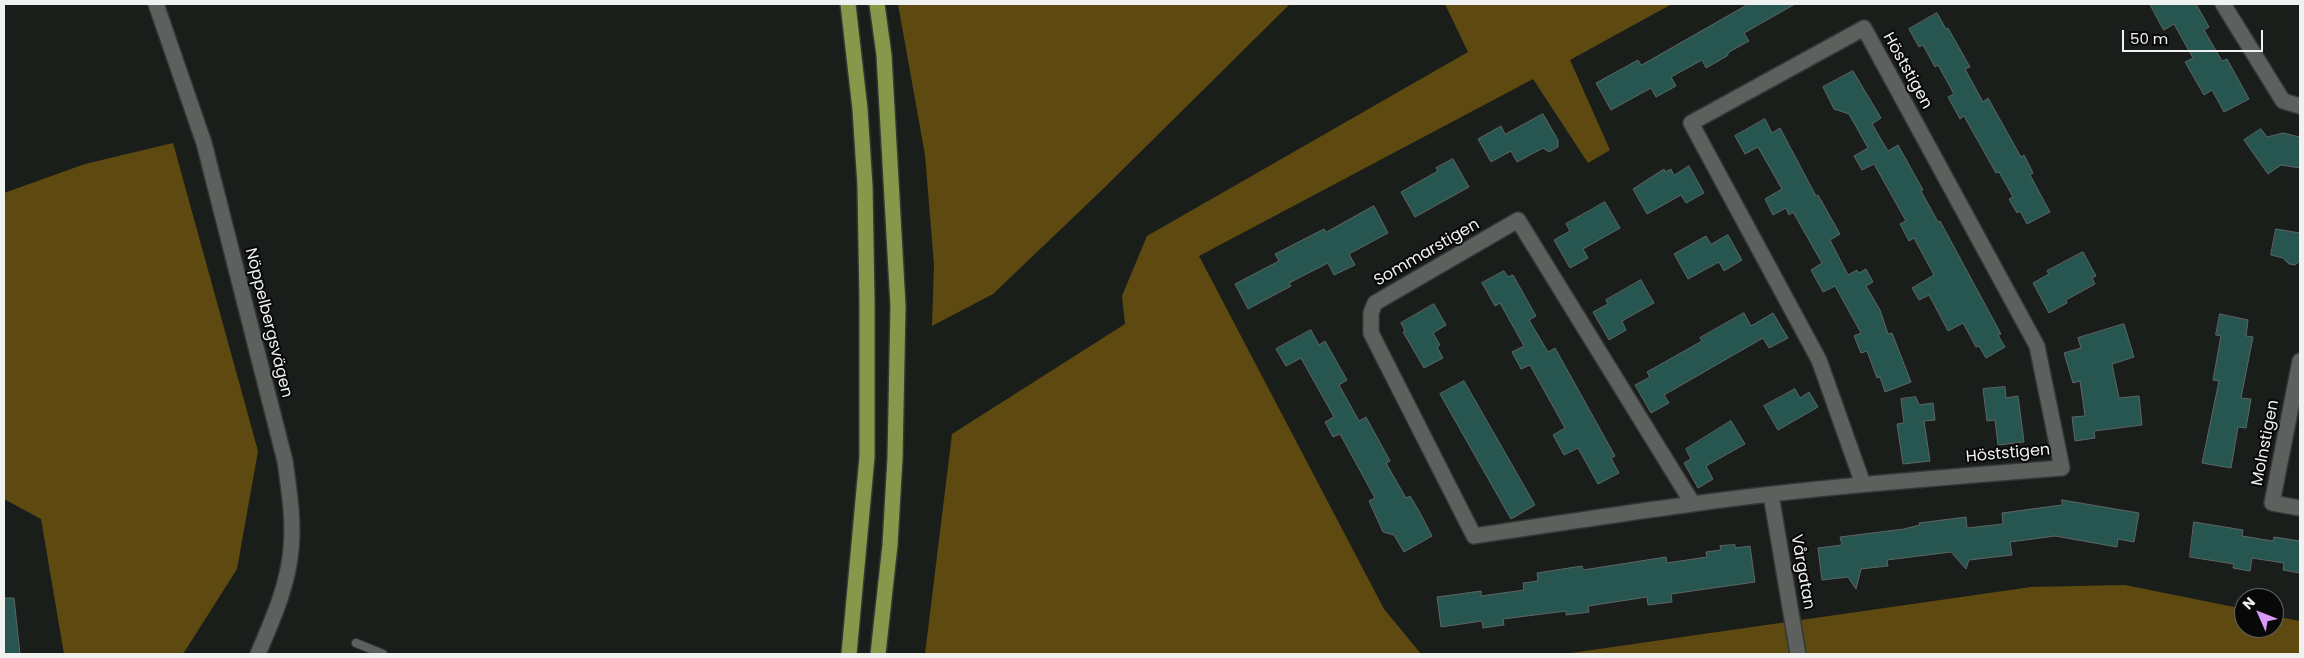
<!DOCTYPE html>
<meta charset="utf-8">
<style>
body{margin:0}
#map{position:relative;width:2304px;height:658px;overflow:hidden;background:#1a1e1b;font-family:Poppins,sans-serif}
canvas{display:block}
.frame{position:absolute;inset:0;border:5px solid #eff2f0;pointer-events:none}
.north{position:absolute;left:2234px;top:588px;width:50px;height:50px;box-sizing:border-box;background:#070807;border:1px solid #646664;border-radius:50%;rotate:314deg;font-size:14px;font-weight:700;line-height:20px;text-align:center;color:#eff2f0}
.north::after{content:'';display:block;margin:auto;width:18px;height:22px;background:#d99af7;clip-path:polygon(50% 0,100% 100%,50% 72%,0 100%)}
.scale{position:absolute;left:2122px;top:30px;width:141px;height:22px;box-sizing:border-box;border:2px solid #eff2f0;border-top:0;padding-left:6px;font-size:15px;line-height:18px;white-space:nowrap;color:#eff2f0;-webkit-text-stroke:4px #070807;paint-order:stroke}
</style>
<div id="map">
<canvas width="2304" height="658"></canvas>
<div class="frame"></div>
<div class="north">N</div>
<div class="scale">50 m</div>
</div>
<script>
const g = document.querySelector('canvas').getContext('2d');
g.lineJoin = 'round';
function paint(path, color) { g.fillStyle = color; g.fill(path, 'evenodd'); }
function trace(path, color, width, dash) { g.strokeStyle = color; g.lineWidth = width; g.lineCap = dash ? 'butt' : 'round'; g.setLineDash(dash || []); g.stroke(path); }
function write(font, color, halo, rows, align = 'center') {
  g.font = font + ' Poppins,sans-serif'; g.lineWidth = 4; g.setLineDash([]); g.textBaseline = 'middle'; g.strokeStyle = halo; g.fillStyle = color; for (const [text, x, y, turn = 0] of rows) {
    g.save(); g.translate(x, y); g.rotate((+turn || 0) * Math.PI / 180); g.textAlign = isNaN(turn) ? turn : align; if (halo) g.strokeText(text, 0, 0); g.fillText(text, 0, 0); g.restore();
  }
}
const forest = new Path2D(`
 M898,4H1290L1104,188L993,294L932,326L934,264L925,155Z
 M1445,4H1672L1570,60L1610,150L1588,163L1533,79L1199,256L1384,609L1421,654H925L952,434L1125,324L1122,296L1147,236L1468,52Z
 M173,143L258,451L237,569L183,654H64L41,519L4,499V193L85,164Z
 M2125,585L2244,609V628H2274V616L2300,621V654H1564L2031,587Z`);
const building = new Path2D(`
 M1749,4H1795L1744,33L1749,41L1729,52L1727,56L1706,68L1702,60L1671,77L1676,86L1656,97L1651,88L1611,110L1596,83L1638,60L1641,65Z
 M2150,4H2196L2209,27L2204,30L2222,61L2227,59L2249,99L2224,112L2212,90L2204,95L2185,62L2193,58L2174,24L2164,30Z
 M1937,13L1946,29L1948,28L1970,67L1965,69L1983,102L1988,98L2021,157L2024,155L2033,173L2030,175L2050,212L2027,224L2020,211L2017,213L2009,199L2013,197L1999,172L1996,173L1964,116L1960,119L1948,97L1954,94L1938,65L1935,67L1923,45L1919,47L1909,29Z
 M1853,71L1881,118L1872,124L1888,151L1898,145L1923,190L1921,191L1938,222L1940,221L2001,334L1998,335L2005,347L1986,358L1979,346L1976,347L1963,323L1948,331L1929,295L1919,300L1912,288L1934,275L1914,238L1909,241L1900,224L1906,221L1874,164L1862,170L1854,156L1868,148L1849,114L1834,109L1823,87Z
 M1543,114L1558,140V147L1549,152L1543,148L1517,162L1511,151L1491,162L1478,139L1501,126L1505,134Z
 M1765,119L1772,133L1780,128L1816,196L1818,195L1840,234L1830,240L1848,275L1857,270L1859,273L1866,269L1873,282L1866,286L1880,310L1888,334L1892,333L1911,382L1885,392L1880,377L1877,378L1867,351L1861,353L1854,336L1861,333L1835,286L1823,292L1811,270L1822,263L1793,212L1789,215L1786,208L1773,215L1765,199L1782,189L1758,147L1745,154L1735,136Z
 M2261,129L2267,137L2283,133L2300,137V168L2281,165L2268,174L2244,140Z
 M1453,159L1469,187L1415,217L1401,192L1438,171L1436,168Z
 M1689,166L1704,193L1686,203L1681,195L1647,214L1633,189L1664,169L1665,172L1671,169L1674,175Z
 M1605,202L1620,228L1583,249L1588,258L1570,268L1554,240L1570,231L1566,224Z
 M1374,206L1388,233L1349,254L1355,265L1334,275L1328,263L1289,283L1291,286L1248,309L1235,284L1279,261L1275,254L1324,229L1326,232Z
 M2276,229L2300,233V261L2295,265L2289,264L2283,258L2271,255Z
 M1728,235L1742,260L1724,271L1719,262L1688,279L1674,254L1706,236L1711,244Z
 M2083,252L2096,276L2092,278L2095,284L2066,300L2067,303L2049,313L2033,283L2049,274L2047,271Z
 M1504,271L1508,277L1513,275L1536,316L1529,320L1548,352L1555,348L1615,456L1611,458L1619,473L1598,484L1578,448L1564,455L1553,435L1565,428L1530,365L1521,369L1512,352L1524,346L1500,303L1495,306L1482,283Z
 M1641,280L1654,303L1622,321L1626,330L1609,340L1593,312L1608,304L1606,300Z
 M1434,304L1446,325L1433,333L1440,345L1437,347L1443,358L1424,368L1403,332L1405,331L1401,323Z
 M1744,313L1751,326L1773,313L1788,338L1769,348L1763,338L1664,395L1669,403L1651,413L1635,385L1650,377L1647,372L1702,341L1700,338Z
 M2220,314L2248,320L2246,336L2253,337L2241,398L2251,399L2246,428L2238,427L2231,468L2202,463L2219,381L2213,380L2221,336L2216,335Z
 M2124,324L2134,357L2112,364L2119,398L2139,396L2142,425L2094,431L2095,438L2075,441L2072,417L2085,416L2080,381L2073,383L2064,353L2081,348L2078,338Z
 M1311,330L1319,345L1325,341L1347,380L1339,385L1359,421L1366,417L1390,461L1386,463L1406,498L1410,496L1419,511L1432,536L1404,552L1394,535L1383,532L1369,501L1375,498L1340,434L1333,437L1325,422L1334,417L1301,358L1286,366L1276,349Z
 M1464,381L1535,505L1511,519L1440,394Z
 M2005,387L2006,398L2018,396L2024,442L1998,445L1995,420L1987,421L1983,389Z
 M1795,389L1800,398L1809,392L1818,407L1778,430L1764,406Z
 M1916,397L1919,405L1933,403L1935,420L1924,421L1930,461L1903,464L1897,424L1904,423L1901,399Z
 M1731,421L1745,444L1706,466L1713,479L1698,488L1684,463L1691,459L1686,449Z
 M2062,500L2139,513L2134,542L2118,539L2117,547L2055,536L2010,542L2012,555L1969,560L1966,569L1951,552L1887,560L1888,566L1861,569L1856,589L1848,577L1822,580L1818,548L1842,545L1840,537L1904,529L1920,525L1919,523L1966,517L1967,528L2003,524L2002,513L2062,505Z
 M2194,522L2243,530L2242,536L2273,541L2274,537L2300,541V573L2283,570L2284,563L2252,558L2250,571L2233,568L2234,564L2190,557Z
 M1735,545V548L1750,546L1755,582L1671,594L1672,602L1648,605L1647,597L1588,606L1589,612L1566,615V611L1503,619L1504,625L1483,628L1482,621L1441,627L1437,597L1481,591V596L1524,590L1523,583L1538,581L1537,573L1582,566L1583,570L1666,557L1667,563L1707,557L1706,552L1721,550L1720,546Z
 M4,598H14L20,654H4Z`);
const service = new Path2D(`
 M356,643L383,654`);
const minor = new Path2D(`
 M156,4L204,143L285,461C289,490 294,520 291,549C288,586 272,621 258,654
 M2223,4L2283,101L2300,106
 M2300,361L2272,503L2300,508
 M1771,495L1798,654
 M1693,504L1518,220L1375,303L1371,313V333L1474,536C1547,525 1619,514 1692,504C1815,487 1938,478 2062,468L2037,346L1864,28L1691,123L1819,360L1863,484`);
const trunk = new Path2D(`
 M848,4L860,109L865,186L867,301V457L849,654
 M877,4L884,55L898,306L895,458L890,545L878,654`);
const streetNames = [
 ["Höststigen",1907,71,61],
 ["Sommarstigen",1427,253,-30],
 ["Nöppelbergsvägen",268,323,76],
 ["Molnstigen",2266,443,-79],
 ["Höststigen",2008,454,-5],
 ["Vårgatan",1802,572,80]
];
paint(forest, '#5e4a10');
paint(building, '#275650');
trace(building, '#5f6564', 1);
trace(service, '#353735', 10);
trace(minor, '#353735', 18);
trace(trunk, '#353735', 18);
trace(service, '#5d615e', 8);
trace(minor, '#5d615e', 15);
trace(trunk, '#86994a', 15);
write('16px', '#eff2f0', '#070807', streetNames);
</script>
